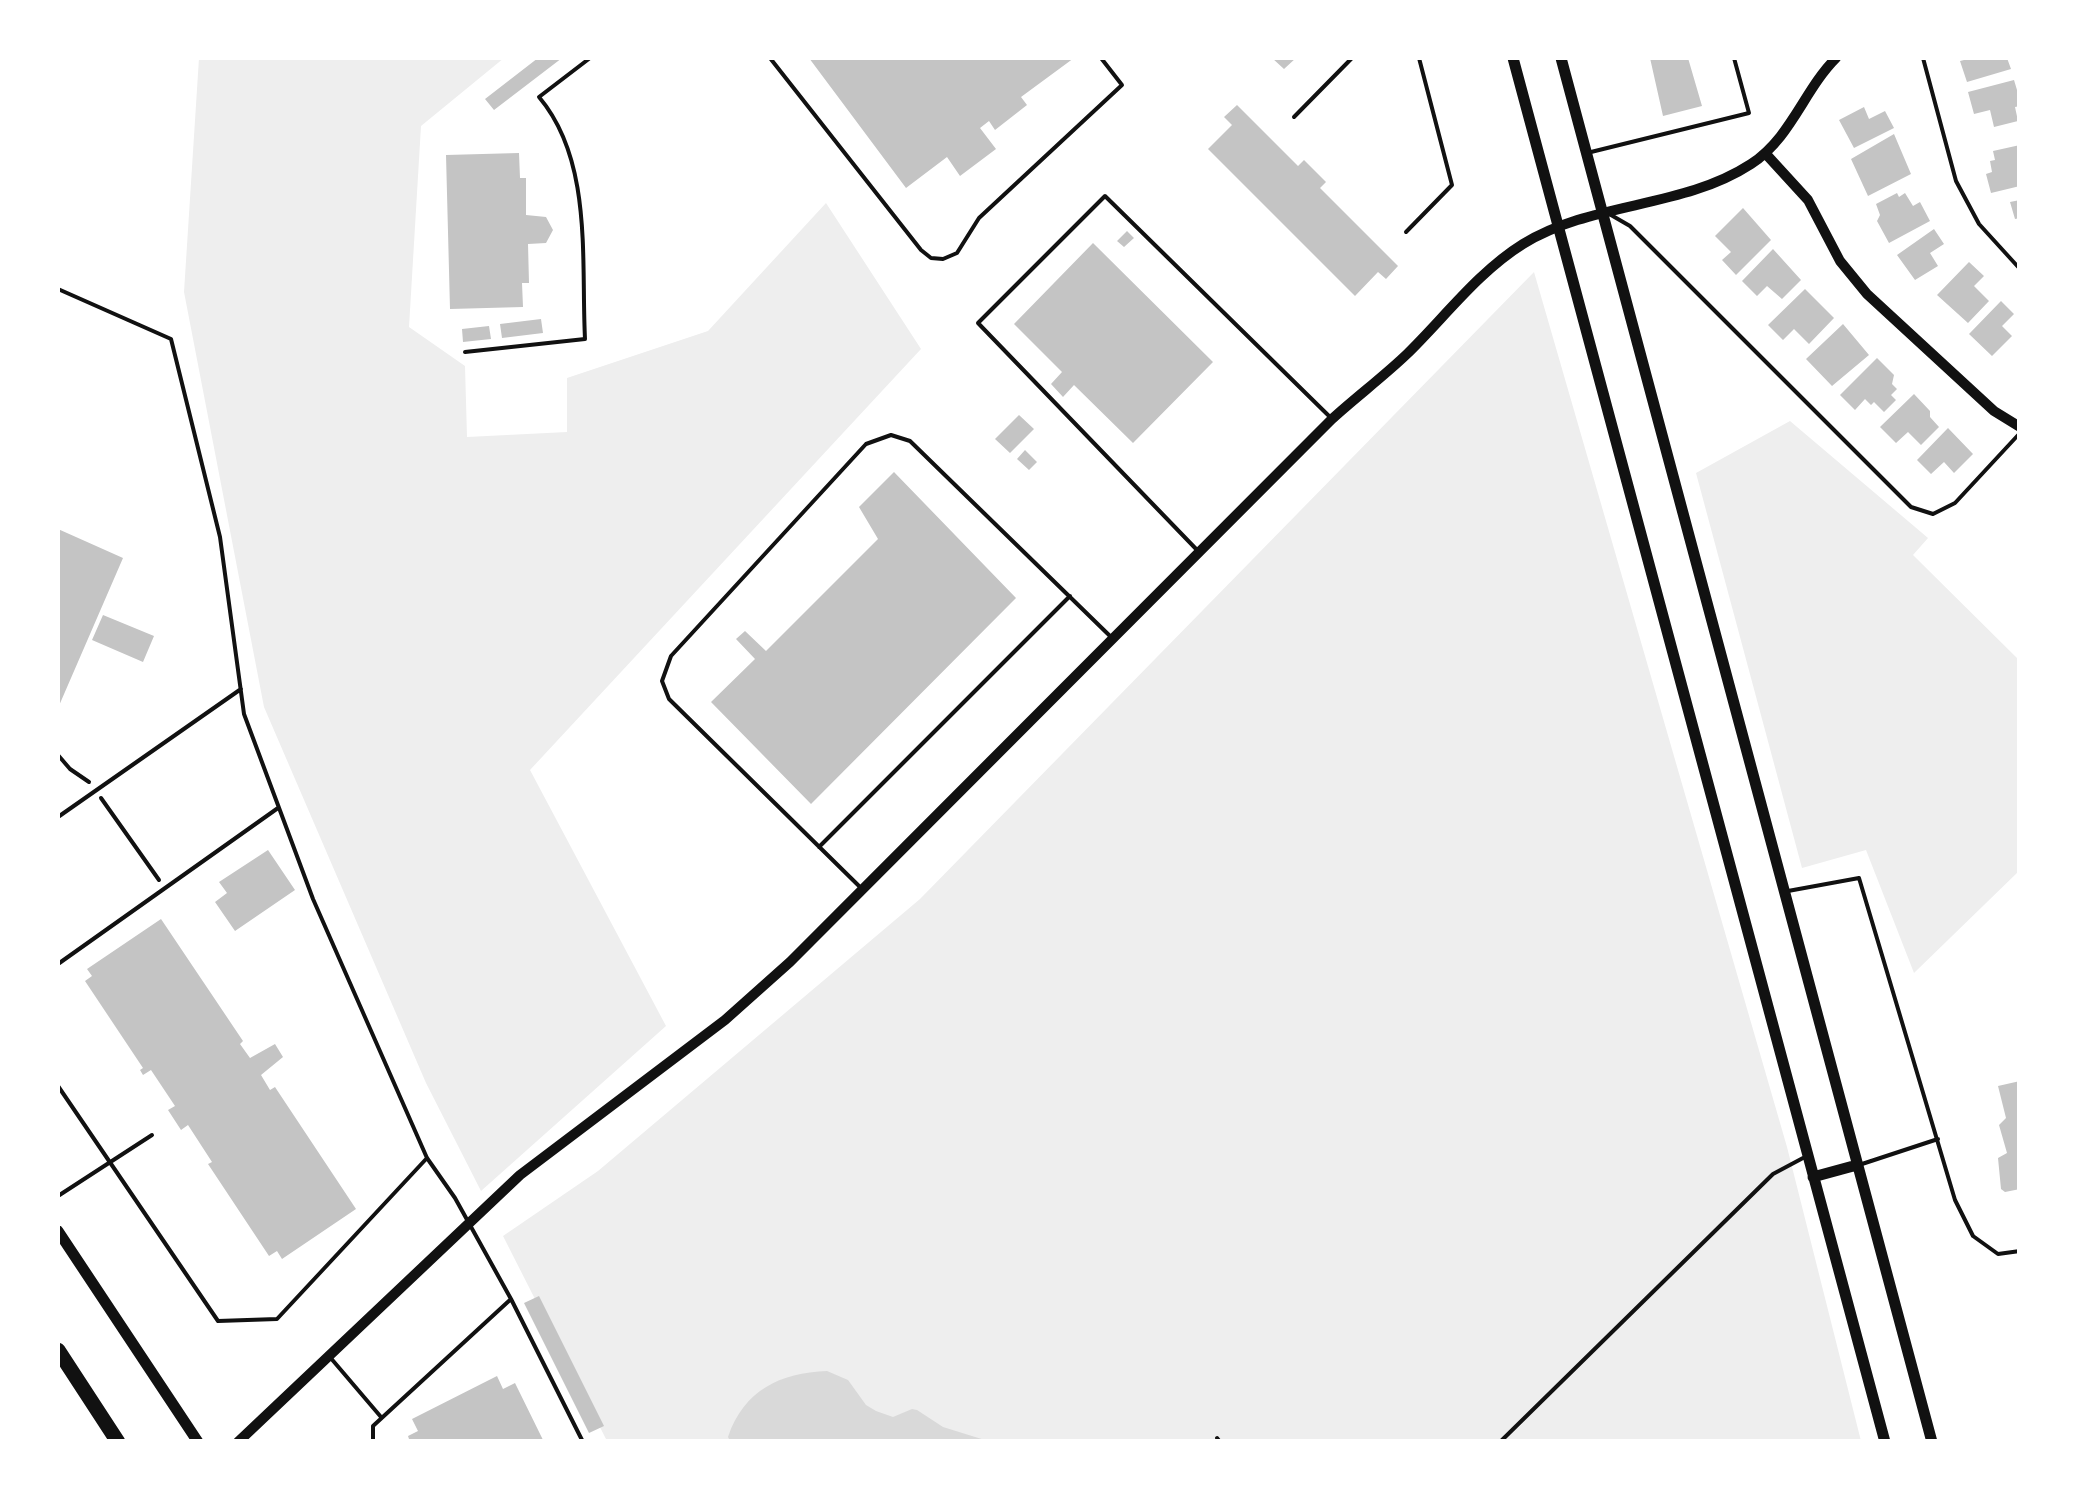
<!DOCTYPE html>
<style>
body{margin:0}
#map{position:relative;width:2077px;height:1499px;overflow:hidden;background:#fff;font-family:"Varela Round",sans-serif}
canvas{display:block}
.frame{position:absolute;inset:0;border:60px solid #fff;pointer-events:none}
</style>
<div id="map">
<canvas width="2077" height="1499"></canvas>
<div class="frame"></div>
</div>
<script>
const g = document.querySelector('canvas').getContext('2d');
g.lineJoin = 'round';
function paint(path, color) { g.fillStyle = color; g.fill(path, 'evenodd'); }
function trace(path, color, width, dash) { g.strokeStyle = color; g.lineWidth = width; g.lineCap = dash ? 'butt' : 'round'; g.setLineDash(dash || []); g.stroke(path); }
const green = new Path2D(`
 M199,58H504L421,126L409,327L465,366L467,437L567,432V378L708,331L826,203L921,349L530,770L666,1026L481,1191L426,1083L264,707L184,292Z
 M1534,272L1787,1147L1861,1441H607L503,1236L598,1171L920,899Z
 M1790,421L1928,538L1913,555L2019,660V871L1914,973L1866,850L1802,868L1696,473Z`);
const water = new Path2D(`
 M827,1371L848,1380L866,1405L876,1411L893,1417L912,1409L917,1410L943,1427L988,1441H730L728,1437C744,1390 780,1373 827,1371Z`);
const building = new Path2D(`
 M538,58H562L494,110L485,99Z
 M809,58H1074L1021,97L1027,105L995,130L989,121L980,128L996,149L960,176L947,157L906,188Z
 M1272,58H1296L1284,69Z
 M1650,58H1688L1702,106L1663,116Z
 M1972,58H2007L2011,69L1967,82L1960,61Z
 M2014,80L2020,100V106L2015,107L2018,121L1994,127L1990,110L1974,114L1968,92Z
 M1237,105L1298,166L1304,160L1326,182L1320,188L1398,266L1386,279L1378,272L1355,296L1208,149L1232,125L1224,117Z
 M1864,107L1869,119L1885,111L1894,128L1854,148L1839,120Z
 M1894,134L1911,174L1868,196L1851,159Z
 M2020,145V186L1991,193L1986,174L1992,172L1990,161L1995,160L1993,151Z
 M519,153L520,178H526V215L546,217L553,230L546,243L528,244L529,283H522L523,307L450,309L446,155Z
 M1897,193L1899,197L1905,193L1913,206L1920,202L1930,221L1889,243L1877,221L1880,215L1876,204Z
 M2020,200V218L2015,219L2010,202Z
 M1743,208L1771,240L1736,275L1722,260L1731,252L1715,236Z
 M1934,229L1944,244L1930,253L1938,266L1915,280L1897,255Z
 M1127,231L1134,238L1124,247L1117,241Z
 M1093,243L1213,362L1133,443L1074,385L1063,397L1051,384L1062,372L1014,324Z
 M1773,249L1801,280L1782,299L1767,286L1757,296L1742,281Z
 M1969,262L1984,276L1974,286L1989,301L1968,323L1937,295Z
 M1805,289L1834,318L1809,344L1794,329L1783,340L1768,325Z
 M2001,301L2014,314L2002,326L2012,336L1992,356L1969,334Z
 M541,319L543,333L502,338L500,324Z
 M1843,324L1869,355L1832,386L1806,359Z
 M489,326L491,339L463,342L462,329Z
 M1877,358L1894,375L1892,384L1897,389L1891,395L1896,400L1884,412L1874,402L1871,405L1865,399L1855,410L1840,395Z
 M1914,394L1930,411V417L1939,427L1921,445L1908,432L1896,443L1880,427Z
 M1019,415L1034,429L1010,453L995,439Z
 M1948,428L1973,454L1954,473L1944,462L1931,474L1917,460Z
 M1025,450L1037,462L1029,470L1017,459Z
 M894,472L1016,598L811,804L711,702L755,659L736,639L745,631L766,651L878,539L859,507Z
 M58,529L123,558L58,708Z
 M103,615L154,636L143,662L92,640Z
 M268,850L295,890L235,931L215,902L227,893L219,882Z
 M161,919L243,1041L240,1044L250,1058L275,1044L283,1057L261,1075L270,1090L275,1087L356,1209L282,1259L277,1251L269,1256L208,1164L212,1162L188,1125L181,1130L168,1110L175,1106L151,1070L143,1075L140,1070L143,1068L85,981L92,976L87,969Z
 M2020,1081V1189L2005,1192L2001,1189L1998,1158L2007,1153L1999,1125L2006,1118L1998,1086Z
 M539,1296L604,1426L589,1433L524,1303Z
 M497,1376L503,1389L515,1383L544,1442H410L408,1436L418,1431L412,1419Z`);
const path = new Path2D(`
 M58,755L70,769L89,782
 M101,798L159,880`);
const service = new Path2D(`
 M770,58L921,250L931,258L943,259L957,253L979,218L1122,85L1101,58
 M1923,58L1956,181L1979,224L2020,269
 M1294,117L1352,58
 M1591,152L1749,113L1734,58
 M1611,215L1630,226L1911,507L1933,514L1955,503L2020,433
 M1406,232L1452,185L1419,58
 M58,289L171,339L220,537L244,714L313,899L427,1158L455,1198L511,1299L583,1442
 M465,352L585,339C581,260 593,161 539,97L590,58
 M1198,551L978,323L1105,196L1329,416
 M58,817L241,689
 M819,847L1070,596
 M859,886L669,699L662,681L671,656L866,444L891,435L910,441L1110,636
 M1788,891L1859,878L1955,1200L1973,1236L1998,1254L2020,1251
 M58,964L278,808
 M58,1086L218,1321L277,1319L427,1158
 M1862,1164L1938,1139
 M58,1196L152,1135
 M329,1356L381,1417
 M1217,1438L1220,1442
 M373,1442V1426L511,1299
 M1500,1442L1773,1174L1803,1158`);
const tertiary = new Path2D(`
 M1765,153L1808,200L1840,261L1867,294L1994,411L2020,427
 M238,1442L520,1175L725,1020L790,962L1332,419C1356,397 1383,377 1407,354C1444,318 1478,272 1523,244C1593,201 1682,209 1751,164C1791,138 1804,90 1836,58`);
const secondary = new Path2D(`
 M1513,58L1885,1442
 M1561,58L1932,1442
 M1813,1177L1857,1165
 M58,1231L198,1442`);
const motorway = new Path2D(`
 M58,1350L118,1442`);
paint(green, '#eee');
paint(water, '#d9d9d9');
paint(building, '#c4c4c4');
trace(path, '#111', 4);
trace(service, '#111', 4);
trace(tertiary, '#111', 10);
trace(secondary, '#111', 11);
trace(motorway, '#111', 15);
</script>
